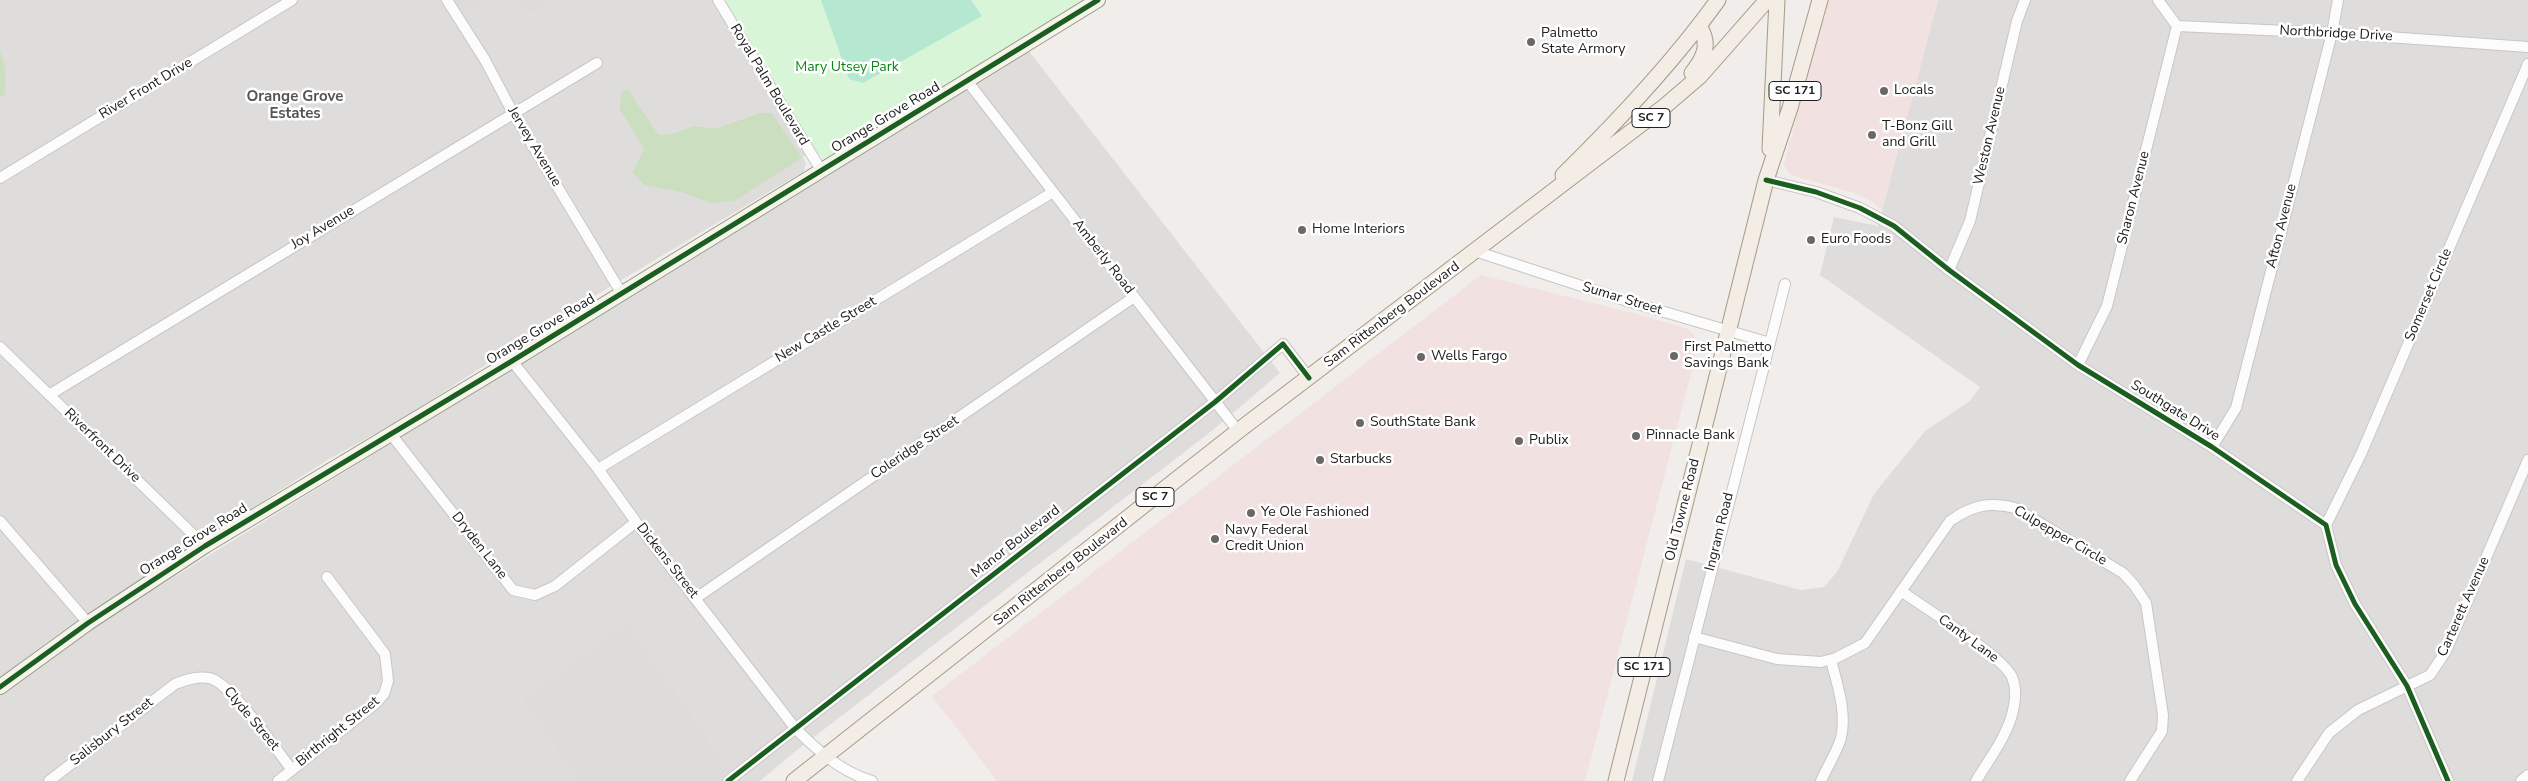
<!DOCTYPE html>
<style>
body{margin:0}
canvas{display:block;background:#f0edea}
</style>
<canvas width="2528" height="781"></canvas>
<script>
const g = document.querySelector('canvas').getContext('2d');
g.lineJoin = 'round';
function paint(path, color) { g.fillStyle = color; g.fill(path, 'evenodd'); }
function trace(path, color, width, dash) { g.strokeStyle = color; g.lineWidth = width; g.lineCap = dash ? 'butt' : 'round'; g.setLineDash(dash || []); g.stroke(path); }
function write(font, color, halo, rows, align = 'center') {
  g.font = font + ' "Nunito Sans",sans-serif'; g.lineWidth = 5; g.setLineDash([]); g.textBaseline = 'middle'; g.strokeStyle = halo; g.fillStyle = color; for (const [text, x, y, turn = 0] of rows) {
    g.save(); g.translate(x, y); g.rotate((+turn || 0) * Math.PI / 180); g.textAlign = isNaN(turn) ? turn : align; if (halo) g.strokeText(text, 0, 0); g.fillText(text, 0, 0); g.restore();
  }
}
const residential = new Path2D(`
 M0,0H454L464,15L490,0H513L524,18L555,0H725L815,149L803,157L806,164L804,171L561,316L400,420L329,459L97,607L44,644L0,678V98L5,95V68L0,50ZM628,89L659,135L674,133L693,126L716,128L758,113L709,203L684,193L644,185L632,172L644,149L620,110Z
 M1938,0H2528V781H1632L1686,559L1801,590L1824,587L1837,572L1874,494L1925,431L1970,401L1980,387L1820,275L1834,217L1878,226Z
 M1028,50L1280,373L1213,430L792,754L760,781H738L627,619L520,700L578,781H0V694L93,627Z`);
const commercial = new Path2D(`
 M1827,0H1938L1882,210L1871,201L1851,192L1791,175L1784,165Z
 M1481,275L1644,316L1688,329L1696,338L1697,347L1690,377L1585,781H997L932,696Z`);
const religious = new Path2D(`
 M454,0H490L464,15Z
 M513,0H555L524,18Z
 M627,619L738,781H578L520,700Z`);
const forest = new Path2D(`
 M0,50L5,67V95L0,98Z
 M628,89L659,135L674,133L693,126L716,128L759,113H772L802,158L734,201L709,203L684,193L644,185L632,172L644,149L620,110L621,92Z`);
const park = new Path2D(`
 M725,0H1090L832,157H824L818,154Z`);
const pitch = new Path2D(`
 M821,0H971L982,16L863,83L849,79Z`);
const street = new Path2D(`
 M447,0L485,60L513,113L622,294
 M718,0L821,170
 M2158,0L2177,26L2332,33L2528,47
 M968,82L1238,431
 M0,178L292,0
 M1766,180L1816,192L1860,208L1894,226L1949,270L2078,365L2212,447L2326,525L2336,565L2355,604L2407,686L2448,781
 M1475,251L1627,301L1770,343
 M1949,270L1970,221L2017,21L2025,0
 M0,347L205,546
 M512,361L598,469L636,522L795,728C819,752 840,771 872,781
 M2078,365L2107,306L2177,26
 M49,395L597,63
 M390,433L513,590L535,595L555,586L636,522
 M2212,447L2236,408L2332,33L2338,0
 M598,469L1053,192
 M0,521L88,623
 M2326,525L2361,454L2528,64
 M1901,591C1923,607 2003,656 2012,677C2017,689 2015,705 2011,718C2004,740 1988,761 1976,781
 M696,598L1134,297
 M1694,637L1777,659L1821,662L1836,658L1865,643L1950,521C1971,506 1989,501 2015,508L2123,573L2134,585L2146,603L2163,715L2162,731L2130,781
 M49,781L175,684C186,680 197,676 209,678C230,681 277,751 292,770
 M278,781L376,703L384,694L388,681L385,654L327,577
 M728,781L1215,402L1283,344L1309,378
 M1658,781L1785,284
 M1821,781C1827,767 1837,752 1841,738C1847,712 1837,684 1831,660
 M2297,781L2329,733L2358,710L2430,675L2446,651L2528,460
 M2521,781L2528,775`);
const secondary = new Path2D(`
 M0,687L88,623L205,546L512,361L1098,0`);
const primary = new Path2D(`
 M1692,73C1704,58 1711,44 1699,26
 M1770,149L1777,0
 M1563,175C1618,121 1673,63 1718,0
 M794,781L1238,431L1665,106L1700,76L1767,0
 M1616,781L1766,180L1790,108L1820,0`);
const cycleway = new Path2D(`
 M1766,180L1816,192L1860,208L1894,226L1949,270L2078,365L2212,447L2326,525L2336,565L2355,604L2407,686L2448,781
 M0,687L88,623L205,546L512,361L1098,0
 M728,781L1215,402L1283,344L1309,378`);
const markers = [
 [1531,42,5,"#696867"],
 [1884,91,5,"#696867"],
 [1872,135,5,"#696867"],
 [1302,230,5,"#696867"],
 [1811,240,5,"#696867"],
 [1674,356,5,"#696867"],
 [1421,357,5,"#696867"],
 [1360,423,5,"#696867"],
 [1636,436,5,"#696867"],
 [1519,441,5,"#696867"],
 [1320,460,5,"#696867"],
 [1251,513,5,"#696867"],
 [1215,539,5,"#696867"]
];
const shields = [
 [1795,91,52],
 [1651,118,38],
 [1155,497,38],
 [1644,667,52]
];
const shieldNames = [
 ["SC 171",1795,91],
 ["SC 7",1651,118],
 ["SC 7",1155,497],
 ["SC 171",1644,667]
];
const poiNames = [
 ["Palmetto",1541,34],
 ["State Armory",1541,50],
 ["Locals",1894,91],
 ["T-Bonz Gill",1882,127],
 ["and Grill",1882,143],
 ["Home Interiors",1312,230],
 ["Euro Foods",1821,240],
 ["First Palmetto",1684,348],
 ["Savings Bank",1684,364],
 ["Wells Fargo",1431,357],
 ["SouthState Bank",1370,423],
 ["Pinnacle Bank",1646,436],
 ["Publix",1529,441],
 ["Starbucks",1330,460],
 ["Ye Ole Fashioned",1261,513],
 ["Navy Federal",1225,531],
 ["Credit Union",1225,547]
];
const streetNames = [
 ["Northbridge Drive",2336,34,3],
 ["Royal Palm Boulevard",769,85,59],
 ["River Front Drive",146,89,-31],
 ["Orange Grove Road",886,118,-31],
 ["Weston Avenue",1990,136,-77],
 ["Jervey Avenue",534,147,59],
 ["Sharon Avenue",2134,198,-76],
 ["Afton Avenue",2282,226,-76],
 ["Joy Avenue",323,228,-31],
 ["Amberly Road",1103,257,52],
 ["Somerset Circle",2429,295,-67],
 ["Sumar Street",1622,299,17],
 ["Sam Rittenberg Boulevard",1392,315,-37],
 ["Orange Grove Road",541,330,-31],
 ["New Castle Street",826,330,-31],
 ["Southgate Drive",2175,411,32],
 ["Riverfront Drive",102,446,44],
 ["Coleridge Street",915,448,-34],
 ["Old Towne Road",1683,510,-76],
 ["Ingram Road",1720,532,-76],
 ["Culpepper Circle",2060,536,30],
 ["Orange Grove Road",194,540,-32],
 ["Manor Boulevard",1016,542,-38],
 ["Dryden Lane",479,546,52],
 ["Dickens Street",667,561,52],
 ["Sam Rittenberg Boulevard",1061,572,-38],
 ["Carterett Avenue",2464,607,-66],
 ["Canty Lane",1968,639,36],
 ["Clyde Street",251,719,50],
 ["Salisbury Street",112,732,-38],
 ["Birthright Street",338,732,-39]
];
const parkNames = [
 ["Mary Utsey Park",847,68]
];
const neighbourhoodNames = [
 ["Orange Grove",295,97],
 ["Estates",295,114]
];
paint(residential, '#dfdddb');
paint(commercial, '#f1e1e0');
paint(religious, '#dedcdb');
paint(forest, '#cbdebf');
paint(park, '#d9f5d8');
paint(pitch, '#b5e7d1');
trace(street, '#c8c7c6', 12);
trace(secondary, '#999a81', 16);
trace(primary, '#a79b86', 17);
trace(street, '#fdfcfc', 10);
trace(secondary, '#f4f4ec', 14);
trace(primary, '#f3ede6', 15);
trace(cycleway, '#1b5e20', 5);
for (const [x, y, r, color] of markers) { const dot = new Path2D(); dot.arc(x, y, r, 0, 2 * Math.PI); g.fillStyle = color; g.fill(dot); trace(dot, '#fff', 2); }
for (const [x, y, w] of shields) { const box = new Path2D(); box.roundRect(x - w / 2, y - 9.5, w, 19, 4); g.fillStyle = '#fff'; g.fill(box); trace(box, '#212121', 1); }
write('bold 12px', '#212121', null, shieldNames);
write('14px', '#212121', '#fff', poiNames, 'left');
write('14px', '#212121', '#fff', streetNames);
write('14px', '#098613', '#fff', parkNames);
write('bold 15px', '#545454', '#fff', neighbourhoodNames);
</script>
